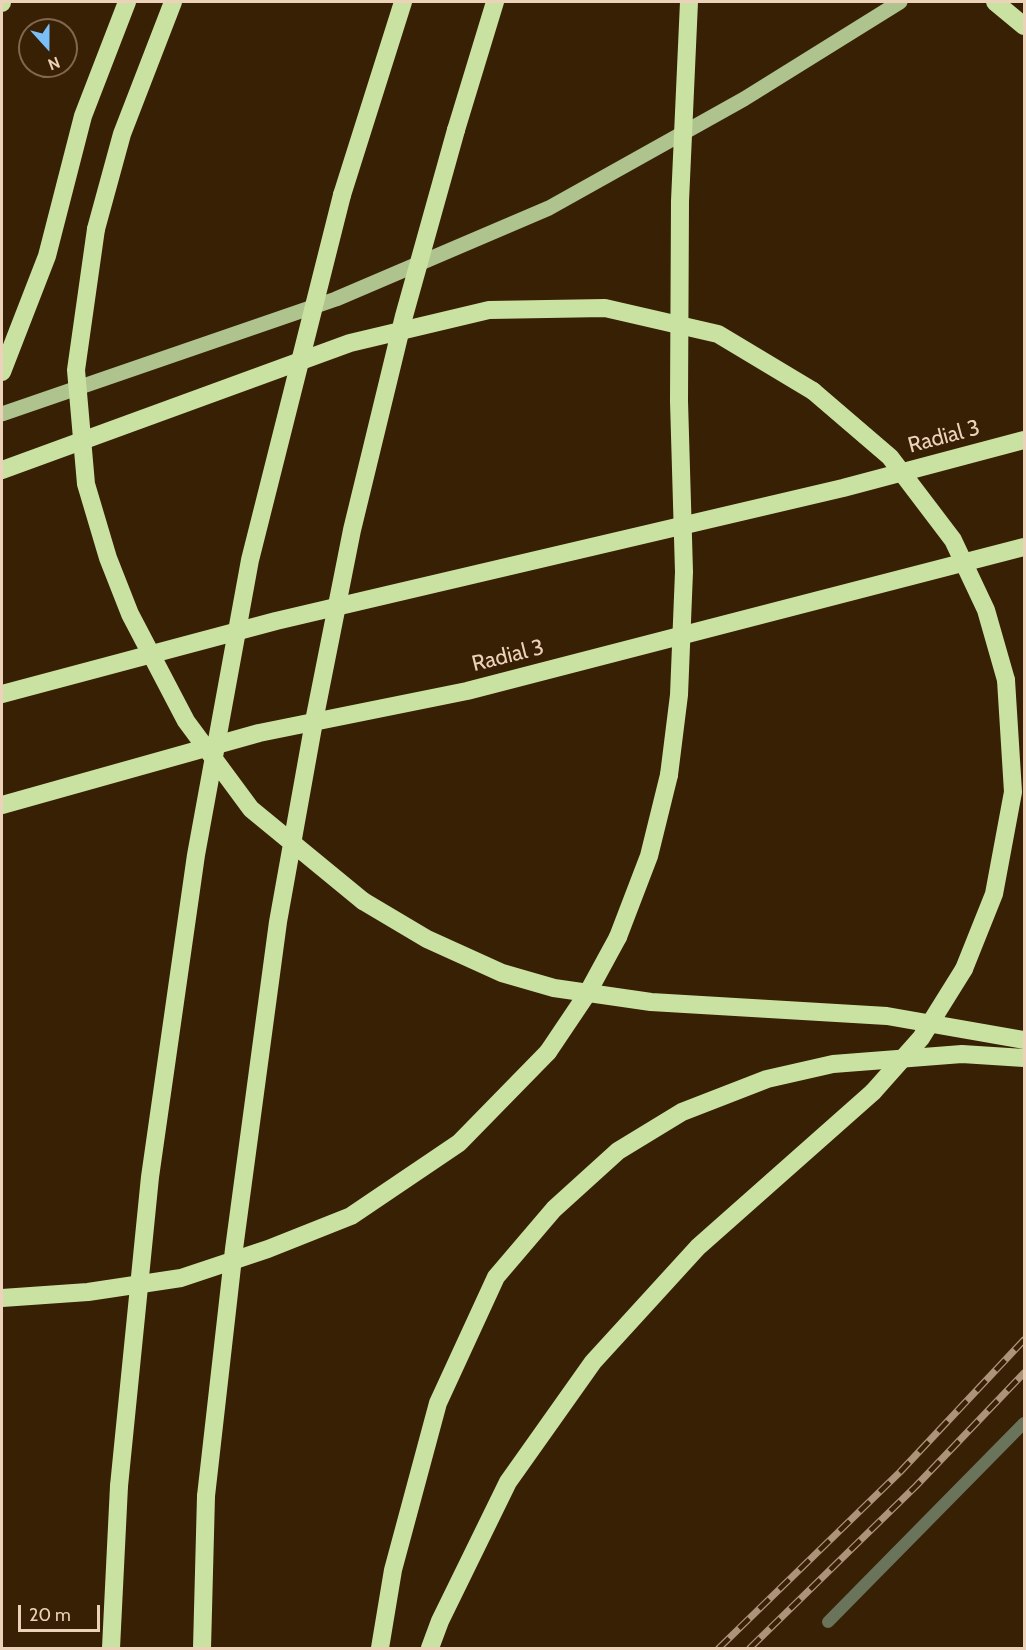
<!DOCTYPE html>
<style>
body{margin:0}
#map{position:relative;width:1026px;height:1650px;overflow:hidden;background:#382005;font-family:Cabin,sans-serif}
canvas{display:block}
.frame{position:absolute;inset:0;border:3px solid #ecd2b9;pointer-events:none}
.north{position:absolute;left:18px;top:18px;width:60px;height:60px;box-sizing:border-box;background:#382005;border:2px solid #80674d;border-radius:50%;rotate:159deg;font-size:16px;font-weight:700;line-height:24px;text-align:center;color:#ecd2b9}
.north::after{content:'';display:block;margin:auto;width:21px;height:27px;background:#7abff8;clip-path:polygon(50% 0,100% 100%,50% 72%,0 100%)}
.scale{position:absolute;left:18px;top:1605px;width:82px;height:27px;box-sizing:border-box;border:3px solid #ecd2b9;border-top:0;padding-left:8px;font-size:18px;line-height:21px;white-space:nowrap;color:#ecd2b9;-webkit-text-stroke:4px #382005;paint-order:stroke}
</style>
<div id="map">
<canvas width="1026" height="1650"></canvas>
<div class="frame"></div>
<div class="north">N</div>
<div class="scale">20 m</div>
</div>
<script>
const g = document.querySelector('canvas').getContext('2d');
g.lineJoin = 'round';
function trace(path, color, width, dash) { g.strokeStyle = color; g.lineWidth = width; g.lineCap = dash ? 'butt' : 'round'; g.setLineDash(dash || []); g.stroke(path); }
function write(font, color, halo, rows, align = 'center') {
  g.font = font + ' Cabin,sans-serif'; g.lineWidth = 6; g.setLineDash([]); g.textBaseline = 'middle'; g.strokeStyle = halo; g.fillStyle = color; for (const [text, x, y, turn = 0] of rows) {
    g.save(); g.translate(x, y); g.rotate((+turn || 0) * Math.PI / 180); g.textAlign = isNaN(turn) ? turn : align; if (halo) g.strokeText(text, 0, 0); g.fillText(text, 0, 0); g.restore();
  }
}
const lane = new Path2D(`
 M828,1622L1024,1423`);
const primary = new Path2D(`
 M2,414L336,299L549,208L744,99L900,2`);
const highway = new Path2D(`
 M995,2L1024,26
 M2,3V2
 M456,130L495,2
 M342,195L403,2
 M96,229L122,134L173,2
 M2,372L47,256L83,116L127,2
 M2,470L350,343L489,310L605,308L718,334L813,391
 M2,694L276,621L843,488L1024,440
 M2,805L259,733L467,691L1024,547
 M363,901L427,939L502,973L554,988L651,1002L887,1016L1024,1040
 M618,937L649,856L669,775
 M964,969L994,894L1013,792L1006,680
 M2,1298L88,1292L181,1278L268,1249L351,1216L459,1143L548,1052
 M111,1648L119,1486
 M202,1648L206,1496
 M380,1648L393,1570L438,1403L496,1277L554,1209L618,1151L682,1112L767,1079L833,1064L962,1054L1024,1058
 M430,1648L440,1621L508,1482L593,1362L698,1247L873,1092`);
const rail = new Path2D(`
 M719,1648L900,1472L1024,1340
 M750,1648L916,1486L1024,1373`);
const highwayBridge = new Path2D(`
 M96,229L76,370L86,484L108,558L130,614L186,721L251,809L363,901
 M813,391L890,457L953,540L986,610L1006,680
 M669,775L679,695L684,572L679,401L680,201L689,2
 M548,1052L587,994L618,937
 M873,1092L921,1038L964,969
 M119,1486L150,1177L196,855L250,560L342,195
 M206,1496L234,1249L278,922L315,716L352,530L404,316L456,130`);
const streetNames = [
 ["Radial 3",944,437,-15],
 ["Radial 3",508,656,-14]
];
trace(lane, '#6a745a', 12);
trace(primary, '#aec38d', 15);
trace(highway, '#cae2a1', 18);
trace(rail, '#ac9379', 7);
trace(rail, '#382005', 4.5, [14]);
trace(highwayBridge, '#cae2a1', 18);
write('22px', '#ecd2b9', '#382005', streetNames);
</script>
